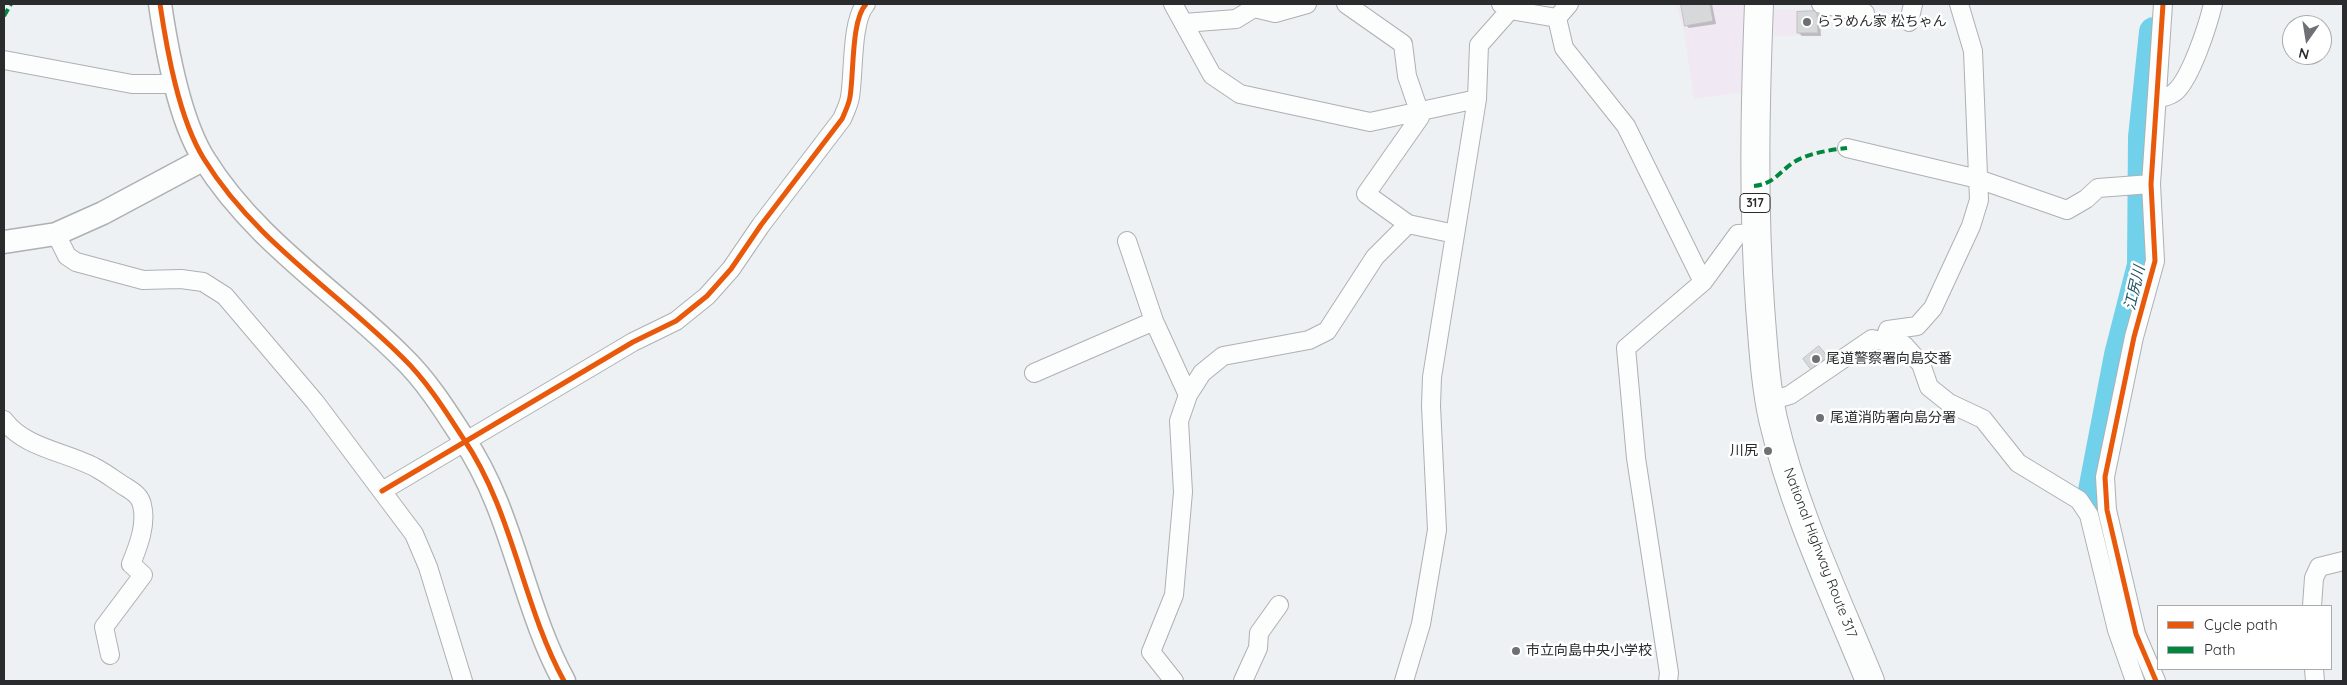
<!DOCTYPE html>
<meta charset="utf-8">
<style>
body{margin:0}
#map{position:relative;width:2347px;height:685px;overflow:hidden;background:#eef1f4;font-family:Quicksand,sans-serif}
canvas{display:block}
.frame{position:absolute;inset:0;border:5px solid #292b2d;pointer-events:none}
.legend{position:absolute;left:2157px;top:605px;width:175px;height:65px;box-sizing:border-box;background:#fff;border:1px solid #a9aaab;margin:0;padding:6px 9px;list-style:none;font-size:15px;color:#292b2d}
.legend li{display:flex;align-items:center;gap:10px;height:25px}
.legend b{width:25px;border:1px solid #a9aaab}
.north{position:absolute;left:2282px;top:15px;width:50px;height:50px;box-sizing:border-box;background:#fff;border:1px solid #a9aaab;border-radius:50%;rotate:193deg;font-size:14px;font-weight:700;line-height:20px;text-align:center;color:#292b2d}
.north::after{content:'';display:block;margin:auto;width:18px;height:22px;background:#6e7073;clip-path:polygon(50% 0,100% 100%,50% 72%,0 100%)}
</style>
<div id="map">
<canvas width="2347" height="685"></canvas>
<div class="frame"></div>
<ul class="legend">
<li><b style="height:6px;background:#e8590c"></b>Cycle path</li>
<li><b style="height:6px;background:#00873e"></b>Path</li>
</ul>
<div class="north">N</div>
</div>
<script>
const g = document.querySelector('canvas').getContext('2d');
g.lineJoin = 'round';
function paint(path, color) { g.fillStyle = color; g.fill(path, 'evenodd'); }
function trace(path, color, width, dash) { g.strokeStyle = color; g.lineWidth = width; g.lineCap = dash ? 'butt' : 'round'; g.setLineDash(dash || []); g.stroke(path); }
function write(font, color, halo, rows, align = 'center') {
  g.font = font + ' Quicksand,"Noto Sans JP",sans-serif'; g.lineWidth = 5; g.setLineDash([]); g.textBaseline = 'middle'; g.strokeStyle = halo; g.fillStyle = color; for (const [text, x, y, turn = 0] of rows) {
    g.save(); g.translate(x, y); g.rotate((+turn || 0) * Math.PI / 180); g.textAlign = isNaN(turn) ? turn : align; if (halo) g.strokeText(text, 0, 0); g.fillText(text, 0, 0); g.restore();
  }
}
const commercial = new Path2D(`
 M1676,4H1746L1744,92L1694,99L1684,31Z
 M1820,9V35L1773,36L1772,10Z`);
const shadow = new Path2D(`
 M1683,4H1712L1716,24L1689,28L1686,25Z
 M1817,13L1820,16L1821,36H1802L1799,33Z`);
const river = new Path2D(`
 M2105,548L2092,496L2119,355L2142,265L2143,137L2154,32`);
const building = new Path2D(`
 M1681,4H1710L1713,21L1685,26Z
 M1817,11L1818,33H1797V12Z
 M1819,346L1829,358L1812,371L1803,359Z`);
const minor = new Path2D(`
 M1173,4L1212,75L1240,94L1370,122L1477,99
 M1346,4L1403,44L1407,76L1419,111L1420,117L1366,194L1408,224L1455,234
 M1501,4L1510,10L1557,18
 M1569,4L1557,18L1564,48L1626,126L1703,282
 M1821,4L1865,13
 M1909,22L1913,4
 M1184,23L1236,19L1254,8L1275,13L1307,4
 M4,60L132,84H176
 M2157,99C2163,97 2171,96 2175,92C2191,78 2208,25 2213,4
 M1847,148L1978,179L2067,210L2086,199L2098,188L2151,184
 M56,234L67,256L76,262L143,280L181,279L203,282L225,296L315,402L414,534L428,567L463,681
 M1127,241L1154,321
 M1884,341L1888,330L1917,326L1933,308L1971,226L1979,200L1973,51L1959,4
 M1034,373L1154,321L1188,395
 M1770,401L1790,395L1872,339L1904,345L1921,364L1929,387L1949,403L1983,419L2018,463L2079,500L2089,515L2117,630L2135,681
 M4,420C25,449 69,452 98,469C107,474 116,481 124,486C132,491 140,495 142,505C147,524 138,547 131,564L143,575L104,627L110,655
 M382,491L633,342L676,321L707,296L731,269L761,225L842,119C845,112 849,104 850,97C854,74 851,20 866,4
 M2312,606L2314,578L2319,567L2343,561
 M2314,669L2315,681
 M1174,681L1151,652L1174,595L1183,492L1179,421L1188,395L1202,373L1223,356L1309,340L1327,331L1375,257L1408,224
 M1243,681L1258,648L1259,633L1279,605
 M1404,681L1421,624L1437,530L1431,406L1432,377L1477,99L1479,45L1510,10
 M1668,681L1669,673L1636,458L1626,348L1703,282L1738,234L1756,233
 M2156,681L2136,634L2107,510L2105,477L2134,337L2155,261L2151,184L2163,4`);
const tertiary = new Path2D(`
 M160,4C167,51 179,119 204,159C254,240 336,291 402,357C426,380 445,410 463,438C513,511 522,604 564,681
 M4,242L56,234L103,213L204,159`);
const trunk = new Path2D(`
 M1759,4C1755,105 1753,205 1760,306C1763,343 1765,383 1773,419C1794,510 1835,595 1870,681`);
const quiet = new Path2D(`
 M4,16L11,4
 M1754,186C1774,184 1779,172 1794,162C1809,153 1830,150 1847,148`);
const cycleway = new Path2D(`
 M160,4C167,51 179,119 204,159C254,240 336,291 402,357C426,380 445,410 463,438C513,511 522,604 564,681
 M382,491L633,342L676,321L707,296L731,269L761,225L842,119C845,112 849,104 850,97C854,74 851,20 866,4
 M2156,681L2136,634L2107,510L2105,477L2134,337L2155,261L2151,184L2163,4`);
const markers = [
 [1807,22,5,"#6e7073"],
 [1816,359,5,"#6e7073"],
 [1820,418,5,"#6e7073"],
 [1768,451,5,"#6e7073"],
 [1516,651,5,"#6e7073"]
];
const shields = [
 [1755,203,30]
];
const shieldNames = [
 ["317",1755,203]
];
const poiNames = [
 ["らうめん家 松ちゃん",1817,22],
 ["尾道警察署向島交番",1826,359],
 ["尾道消防署向島分署",1830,418],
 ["川尻",1758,451,"right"],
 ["市立向島中央小学校",1526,651]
];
const streetNames = [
 ["National Highway Route 317",1820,553,69]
];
const waterNames = [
 ["江尻川",2135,288,-77]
];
paint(commercial, '#f0e8f2');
paint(shadow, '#0003');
trace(river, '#71d1ea', 30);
paint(building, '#d6d8da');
trace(building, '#bec0c2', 1);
trace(minor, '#aeb0b2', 20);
trace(tertiary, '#aeb0b2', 25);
trace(trunk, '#aeb0b2', 30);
trace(minor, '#fcfdfd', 18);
trace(tertiary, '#fcfdfd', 22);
trace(trunk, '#fcfdfd', 28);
trace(quiet, '#00873e', 4, [8, 4]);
trace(cycleway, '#e8590c', 5);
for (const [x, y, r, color] of markers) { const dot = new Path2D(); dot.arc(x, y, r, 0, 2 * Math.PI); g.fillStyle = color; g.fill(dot); trace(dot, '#fff', 2); }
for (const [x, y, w] of shields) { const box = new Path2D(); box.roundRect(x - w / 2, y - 9.5, w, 19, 4); g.fillStyle = '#fff'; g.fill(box); trace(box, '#292b2d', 1); }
write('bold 12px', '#292b2d', null, shieldNames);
write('14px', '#292b2d', '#fff', poiNames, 'left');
write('14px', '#292b2d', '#fff', streetNames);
write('italic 15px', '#205664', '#fff', waterNames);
</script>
